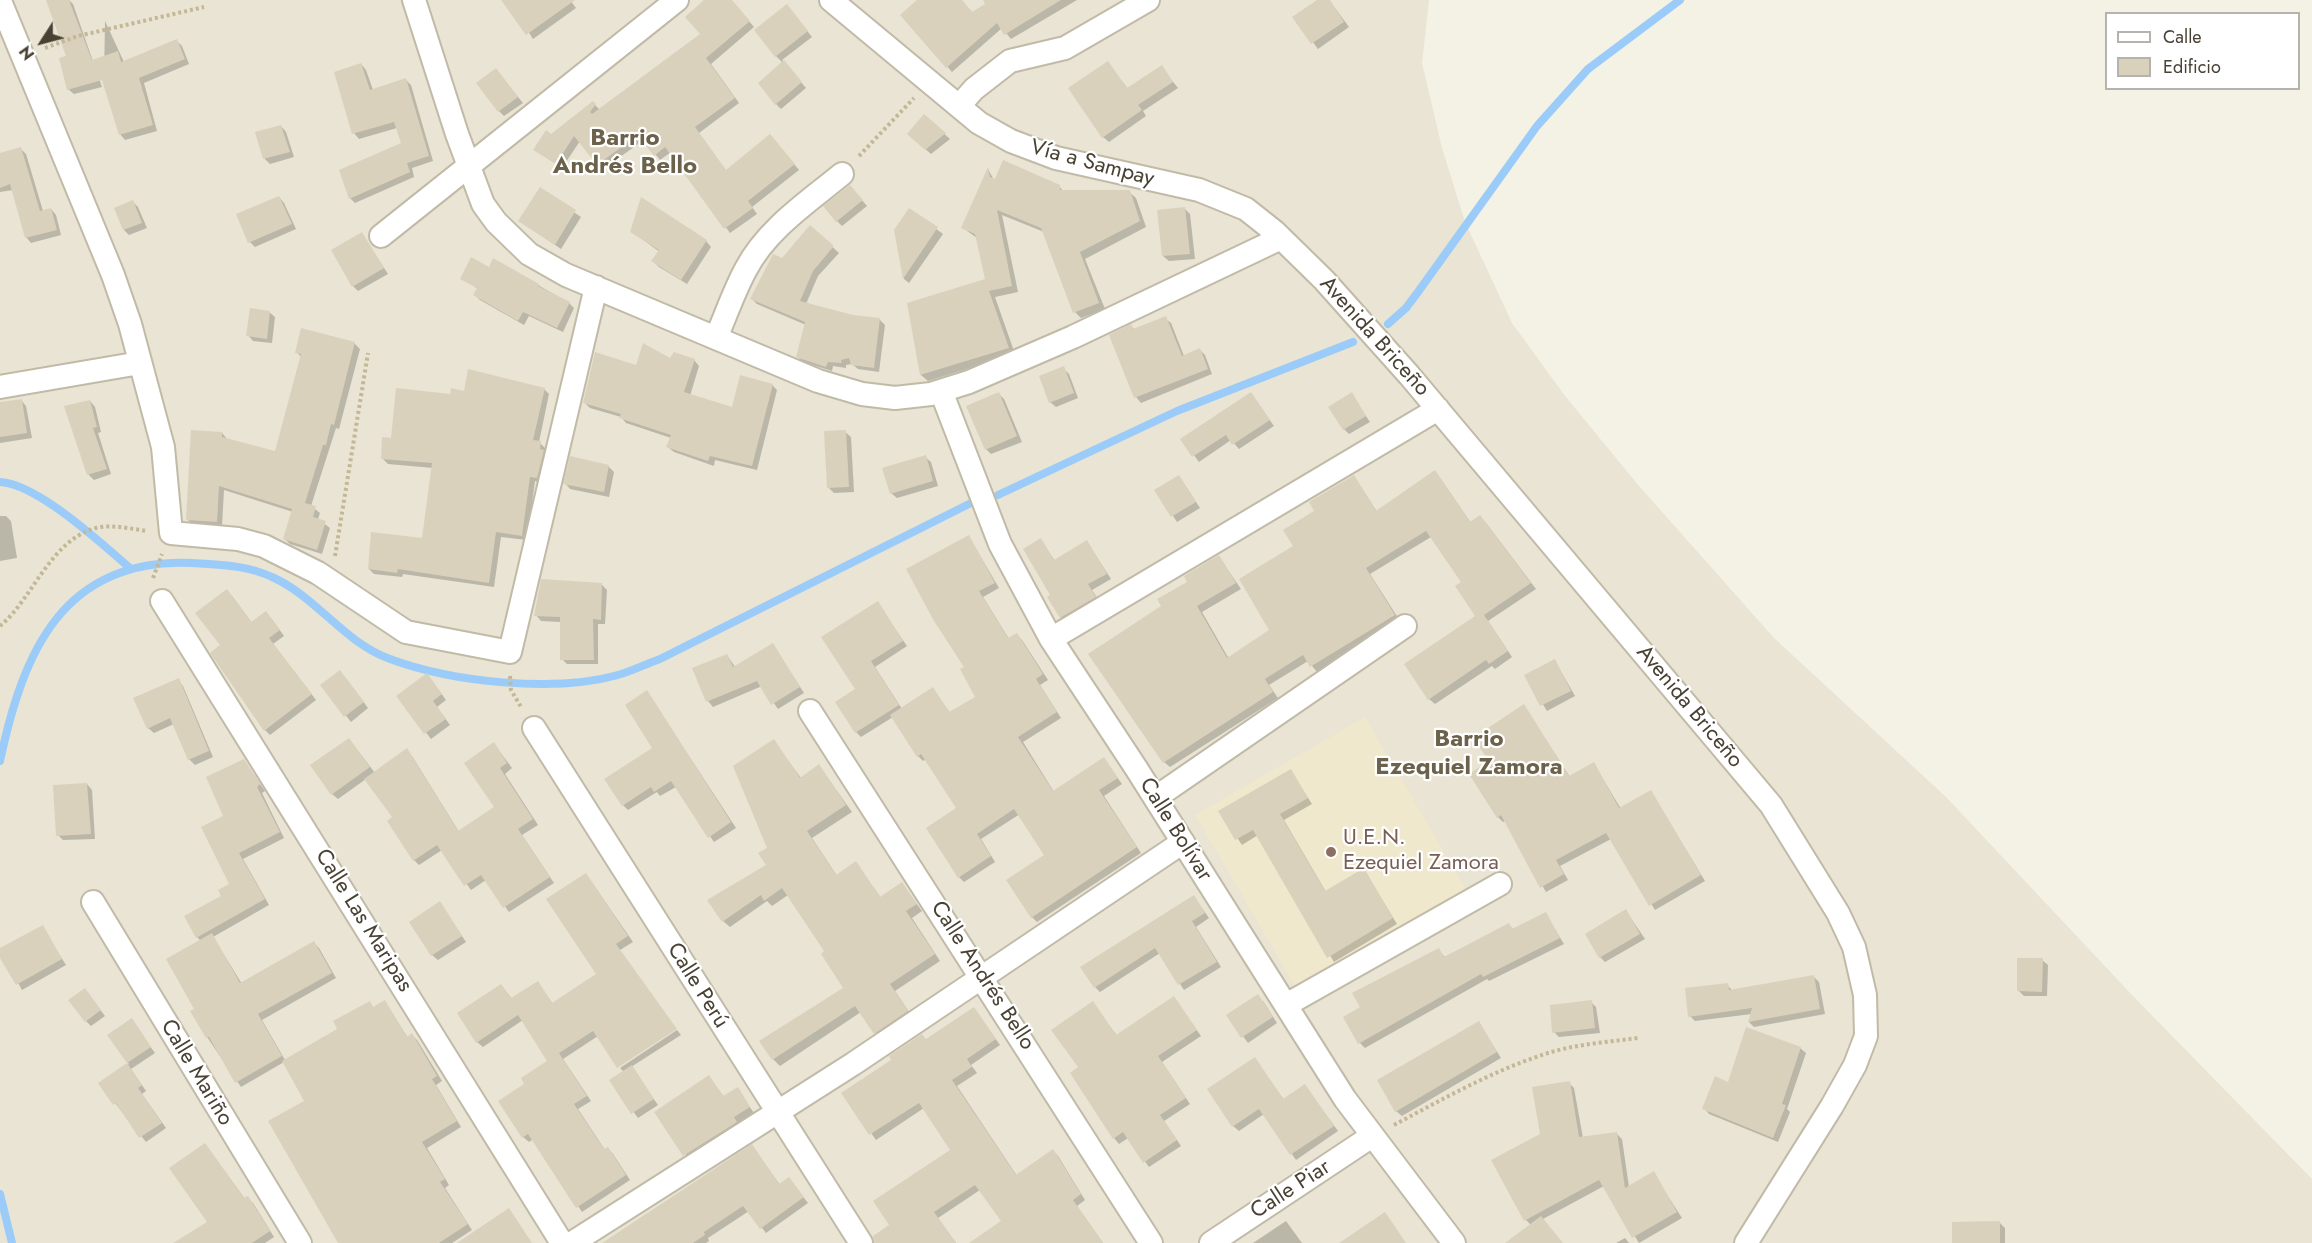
<!DOCTYPE html>
<meta charset="utf-8">
<style>
body{margin:0}
#map{position:relative;width:2312px;height:1243px;overflow:hidden;background:#f4f1e5;font-family:Jost,sans-serif}
canvas{display:block}
.legend{position:absolute;left:2105px;top:12px;width:195px;height:78px;box-sizing:border-box;background:#fff;border:2px solid #b6b3ae;margin:0;padding:8px 10px;list-style:none;font-size:18px;color:#484134}
.legend li{display:flex;align-items:center;gap:12px;height:30px}
.legend b{width:30px;border:2px solid #b6b3ae}
.north{position:absolute;left:12px;top:12px;width:60px;height:60px;-webkit-text-stroke:4px #fff;paint-order:stroke;rotate:234deg;font-size:16px;font-weight:700;line-height:24px;text-align:center;color:#484134}
.north::after{content:'';display:block;margin:auto;width:21px;height:27px;background:#484134;clip-path:polygon(50% 0,100% 100%,50% 72%,0 100%)}
</style>
<div id="map">
<canvas width="2312" height="1243"></canvas>
<ul class="legend">
<li><b style="height:8px;background:#fff"></b>Calle</li>
<li><b style="height:16px;background:#dad1bc"></b>Edificio</li>
</ul>
<div class="north">N</div>
</div>
<script>
const g = document.querySelector('canvas').getContext('2d');
g.lineJoin = 'round';
function paint(path, color) { g.fillStyle = color; g.fill(path, 'evenodd'); }
function trace(path, color, width, dash) { g.strokeStyle = color; g.lineWidth = width; g.lineCap = dash ? 'butt' : 'round'; g.setLineDash(dash || []); g.stroke(path); }
function write(font, color, halo, rows, align = 'center') {
  g.font = font + ' Jost,sans-serif'; g.lineWidth = 4.5; g.setLineDash([]); g.textBaseline = 'middle'; g.strokeStyle = halo; g.fillStyle = color; for (const [text, x, y, turn = 0] of rows) {
    g.save(); g.translate(x, y); g.rotate((+turn || 0) * Math.PI / 180); g.textAlign = isNaN(turn) ? turn : align; if (halo) g.strokeText(text, 0, 0); g.fillText(text, 0, 0); g.restore();
  }
}
const residential = new Path2D(`
 M0,0H1429L1422,63L1442,148L1465,222L1512,323L1565,396L1639,486L1774,638L1946,797L2132,995L2312,1179V1243H0Z`);
const education = new Path2D(`
 M1365,717L1466,889L1296,988L1195,815Z`);
const shadow = new Path2D(`
 M63,0H69L73,4L102,87L74,94L68,89Z
 M509,0H570L576,8L533,39Z
 M707,0H731L754,27L711,64L739,103L699,133L726,171L775,141L799,170L752,207L757,214L730,233L671,152L660,160L644,140L603,169L580,141L562,168L535,150L593,103L600,110L702,34Z
 M919,0H961L973,13L994,0H1077L1011,39L1002,28L952,72L902,15Z
 M1319,0H1329L1349,27L1318,49L1294,17Z
 M792,12L812,37L782,60L806,88L781,109L776,104L783,63L776,56Z
 M105,21L124,62L176,40L182,46L189,64L144,83L157,131L125,140L120,134L104,80Z
 M1108,63L1128,89L1161,67L1178,88L1143,111L1146,116L1109,142L1103,137Z
 M361,64L366,70L373,90L405,79L411,85L433,161L412,168L414,177L355,203L350,198L403,144L397,128L359,139L354,133Z
 M496,70L523,103L504,116L499,111Z
 M924,116L950,139L931,154L914,139Z
 M281,126L286,132L294,157L270,164L264,158Z
 M21,149L26,154L43,211L51,209L56,215L61,235L31,243L26,237L13,190L0,192V166Z
 M988,169L995,182L1059,186L1063,191L1129,192L1136,198L1146,227L1085,259L1105,309L1081,318L1075,312L1044,232L1002,215L1018,292L995,297L1015,354L928,381L921,375L909,304L987,280L977,238L963,228Z
 M540,189L581,217L561,249L520,221Z
 M855,192L867,206L842,226L837,221Z
 M279,197L284,203L296,229L255,247L250,242Z
 M133,202L138,207L147,228L129,235L124,230Z
 M1185,209L1190,214L1195,259L1169,261L1163,256Z
 M910,210L943,234L909,283L904,279L896,231Z
 M811,228L839,253L818,276L806,304L852,316L880,320L885,325L879,372L858,369L852,364L846,365V368L833,366L832,371L803,362L797,356L806,325L757,304L752,299Z
 M632,232L706,241L711,247L687,284L659,267L653,261L660,252Z
 M362,234L388,274L358,291L353,286Z
 M489,269L538,285L569,303L574,308L563,332L529,316L524,325L480,300L475,295L478,289L462,278Z
 M269,312L275,317L272,343L253,341L248,335Z
 M1165,318L1171,323L1184,356L1200,350L1205,355L1212,374L1141,403L1136,397L1131,326L1135,330Z
 M354,343L360,349L339,429L336,428L311,506L320,513L318,519L330,528L322,554L290,544L285,539L293,512L224,490L222,526L193,525L187,519L222,433L227,439L276,453L301,357L297,352Z
 M671,360H694L699,366L690,396L733,409L772,385L777,390L757,470L715,460L714,466L674,452L668,447L671,438L626,423L621,417L590,408L584,402L637,367Z
 M1063,368L1069,374L1078,398L1056,407L1050,402Z
 M544,389L549,394L539,442L545,448V453L548,457L542,483L535,481L527,540L501,537L494,587L403,574L402,577L374,574L369,569L423,539L433,468L388,464L382,458L393,440L451,396Z
 M999,394L1004,399L1022,442L991,454L986,449Z
 M1251,394L1274,426L1239,449L1231,440L1199,462L1182,439Z
 M1351,394L1370,422L1349,434L1344,429Z
 M21,400L26,406L32,438L0,443V404Z
 M90,401L95,407L101,432L98,433L111,474L94,480L88,474Z
 M845,432L851,437L854,492L834,493L828,487Z
 M925,457L931,462L938,486L897,498L891,493Z
 M608,466L614,472L609,497L570,489L565,483Z
 M1179,476L1200,508L1177,522L1156,490Z
 M1354,476L1377,512L1440,478L1471,523L1480,517L1486,523L1536,589L1488,621L1512,657L1495,669L1492,666L1435,704L1429,699L1478,616L1463,582L1431,537L1370,574L1400,621L1317,672L1308,661L1269,685L1278,698L1170,767L1164,762L1163,607L1219,557L1241,589L1202,612L1229,659L1271,630L1295,547L1316,511Z
 M0,516H6L11,521L17,558L0,561Z
 M969,537L999,588L983,597L1009,639L1017,635L1022,640L1048,680L1040,685L1061,718L1023,742L1054,792L1104,759L1122,784L1104,796L1141,853L1037,922L1032,917L1046,855L1020,814L981,839L995,862L964,882L959,877L958,808L926,759L923,761L918,756L893,717L861,737L856,732L857,690L877,603L907,646L875,667L902,709L933,689L950,713L977,697L966,667Z
 M1041,540L1055,561L1087,542L1111,579L1092,590L1100,602L1066,623L1061,617Z
 M602,585L607,590L605,624H598V664H567L562,659L561,622L541,621L536,615Z
 M232,596L252,623L271,618L284,636L273,644L316,700L270,735L265,730L222,646Z
 M773,645L804,693L778,709L762,686L713,707L708,701L694,669L727,655L735,667Z
 M1555,661L1575,696L1547,711L1526,676Z
 M345,677L368,708L351,722L322,685Z
 M178,680L183,686L213,757L195,765L189,759L174,724L154,733L148,728Z
 M432,681L446,700L437,707L450,725L431,739L398,696Z
 M647,692L736,828L714,842L676,787L660,796L657,792L628,810L623,805L654,749Z
 M1524,706L1570,777L1594,764L1621,809L1651,792L1705,881L1655,910L1611,839L1560,866L1568,880L1546,892L1505,821L1503,822L1498,817L1491,762Z
 M349,739L375,773L412,756L459,832L496,808L494,744L512,768L505,774L538,825L522,835L554,883L509,912L486,880L471,890L442,850L419,865L414,860L395,818L366,779L338,799L332,794Z
 M773,741L801,778L819,766L852,812L812,838L837,876L856,863L881,898L902,884L922,911L912,918L940,961L895,991L913,1018L881,1039L861,1012L780,1066L773,1059L845,988L826,952L788,895L772,906L767,901L730,927L723,921L768,866Z
 M244,761L265,791L262,793L284,838L243,859L269,905L213,937L242,984L314,943L319,948L336,978L262,1020L285,1060L339,1029L369,1003L374,1008L385,1002L408,1038L412,1035L417,1040L442,1081L436,1085L461,1127L427,1148L449,1185L445,1188L472,1230L452,1243H340L270,1122L306,1101L284,1062L241,1087L207,1037L197,1009L201,941L197,937L231,884L225,816Z
 M1290,770L1312,804L1284,820L1326,892L1364,870L1397,924L1334,962L1258,835L1242,845L1220,812Z
 M87,784L92,790L95,839L63,840L58,835Z
 M586,874L633,942L620,950L598,1036L563,1059L591,1101L578,1109L605,1150L608,1149L613,1154L630,1180L582,1212L533,1139L529,1142L523,1137L526,1085L549,1061L523,1020L483,1047L477,1042L501,985L512,999L538,983L553,1004L598,974Z
 M1194,897L1209,918L1196,927L1221,967L1184,990L1160,953L1100,992L1095,987Z
 M440,903L466,942L438,960L432,955Z
 M1626,911L1645,939L1605,962L1600,957Z
 M1545,913L1564,944L1489,981L1487,979L1365,1048L1360,1043L1362,1007L1438,950L1445,957L1509,925L1514,930Z
 M42,927L66,965L22,990L0,950Z
 M2042,960L2048,965L2047,996H2024L2018,990Z
 M1813,976L1819,982L1825,1014L1754,1027L1749,1022L1752,1014L1695,1021L1690,1016L1727,985L1733,991Z
 M85,990L105,1016L91,1026L86,1021Z
 M1174,998L1201,1036L1162,1062L1190,1104L1164,1121L1181,1146L1149,1167L1128,1138L1119,1144L1114,1138L1080,1068L1093,1003L1117,1036Z
 M1263,1001L1277,1023L1248,1043L1228,1016Z
 M1591,1002L1596,1007L1600,1033L1559,1037L1554,1032Z
 M974,1009L1000,1045L971,1065L977,1073L957,1086L1017,1176L1053,1151L1058,1156L1085,1200L1077,1206L1103,1243H972L1003,1222L980,1190L938,1218L956,1243H894L891,1226L952,1150L924,1108L876,1140L843,1093Z
 M131,1020L155,1053L131,1069L146,1091L142,1094L166,1128L146,1142L100,1084L129,1064L109,1035Z
 M1479,1023L1501,1058L1402,1116L1396,1111Z
 M677,1030L681,1035L631,1067L658,1105L638,1118L611,1080L624,1072L620,1068Z
 M1800,1048L1806,1053L1787,1109L1790,1112L1778,1142L1709,1114L1704,1108L1729,1084Z
 M1255,1059L1284,1100L1305,1086L1338,1131L1296,1160L1264,1114L1239,1131L1233,1126Z
 M709,1077L724,1097L737,1089L754,1113L738,1123L741,1128L690,1160L656,1112Z
 M1569,1083L1574,1088L1583,1138L1617,1134L1622,1139L1629,1187L1653,1173L1682,1218L1639,1243L1604,1186L1543,1219L1562,1243H1508L1531,1225L1526,1220L1541,1135Z
 M205,1144L245,1199L247,1198L253,1203L274,1237L265,1243H203L209,1222Z
 M752,1146L780,1185L789,1179L808,1203L766,1233L749,1211L708,1238L709,1241L706,1243H605Z
 M1286,1221L1302,1243H1253Z
 M1999,1222L2005,1228V1243H1954Z
 M1625,1238L1629,1243H1616Z`);
const stream = new Path2D(`
 M1388,324L1406,308L1418,292L1537,126L1588,69L1680,0
 M0,482C38,484 102,544 131,569
 M998,495L1177,411L1353,342
 M0,761C23,652 63,557 193,563C220,565 247,565 272,577C317,597 343,642 390,659C452,682 554,693 618,675C632,671 646,664 660,659L969,504
 M0,1194L12,1243`);
const building = new Path2D(`
 M46,0H69L92,60L118,51L121,62L177,39L185,59L139,78L153,125L119,135L102,80L67,90L59,58L66,56Z
 M501,0H575L526,35Z
 M704,0H732L750,21L706,58L735,98L695,127L726,170L770,134L795,164L748,201L753,208L724,229L665,147L654,156L638,135L597,165L574,136L556,164L533,150L546,130L551,134L593,101L596,104L590,112L592,114L700,34L685,17Z
 M917,0H962L972,12L985,4L983,0H1061L1004,35L997,23L946,68L900,15Z
 M1317,0H1330L1344,22L1311,44L1292,17Z
 M787,4L808,31L775,57L754,30Z
 M784,60L802,82L775,105L758,83Z
 M1108,61L1127,88L1162,65L1173,82L1138,105L1142,110L1102,138L1068,88Z
 M361,63L370,90L406,78L429,156L407,163L410,172L349,199L339,170L401,143L394,122L352,134L334,72Z
 M496,68L518,97L498,112L476,83Z
 M924,114L946,133L925,150L907,134Z
 M281,125L290,152L263,159L255,132Z
 M21,147L40,211L51,208L57,230L25,238L10,184L0,188V153Z
 M1003,160L1060,185V190H1130L1140,221L1080,252L1099,303L1073,313L1041,228L997,210L1012,286L989,291L1009,348L920,375L907,303L985,279L975,234L961,228L988,167L990,177L995,179Z
 M850,185L863,200L836,222L823,206Z
 M540,187L576,210L555,245L518,221Z
 M279,196L292,224L248,243L236,214Z
 M641,197L707,240L681,280L651,261L659,250L630,232Z
 M133,200L142,223L123,230L114,208Z
 M1185,207L1190,254L1162,256L1157,210Z
 M909,208L938,227L903,279L894,230Z
 M810,225L834,246L813,271L800,301L853,315L880,318L874,368L851,365L849,358L841,360L842,363L828,362L826,367L796,357L805,322L750,299L773,254L782,258Z
 M362,232L384,268L352,287L331,250Z
 M471,257L489,267L493,258L539,284L538,286L570,302L557,328L523,312L518,321L473,295L477,288L460,279Z
 M250,308L270,311L267,339L246,336Z
 M1166,316L1182,356L1200,348L1208,369L1134,398L1109,335L1131,324L1133,329Z
 M301,328L355,342L334,425L331,424L326,445H323L305,503L316,506L313,517L326,521L317,550L283,539L292,509L219,486L217,522L186,520L191,430L222,432V437L275,451L301,354L295,353Z
 M643,343L670,358L674,352L695,359L684,392L732,407L740,375L773,384L752,466L710,456L708,461L666,447L671,435L619,418L621,414L583,403L595,352L636,365Z
 M1064,366L1074,393L1049,403L1039,376Z
 M468,369L545,388L533,440L541,441L540,449L544,450L537,478L530,477L522,536L496,532L489,583L398,569L397,573L368,569L371,532L422,538L432,463L381,459L382,437L391,438L396,388L450,394L451,388L464,391Z
 M999,392L1017,436L985,450L966,406Z
 M1251,392L1270,420L1232,445L1226,435L1192,457L1180,439Z
 M1352,392L1366,416L1343,430L1328,407Z
 M22,399L27,433L0,437V402Z
 M90,400L97,427L93,428L107,469L87,475L64,406Z
 M846,430L849,487L827,488L824,431Z
 M926,455L933,481L890,494L882,468Z
 M570,456L609,465L604,492L563,484Z
 M1435,470L1470,522L1480,515L1531,583L1484,615L1508,651L1489,664L1486,660L1428,700L1404,664L1475,616L1455,586L1461,582L1426,531L1366,568L1395,615L1310,667L1303,655L1265,679L1273,692L1163,763L1088,654L1161,606L1157,599L1187,582L1184,576L1219,555L1236,583L1197,606L1227,658L1269,630L1239,579L1293,546L1283,530L1314,511L1309,502L1354,475L1376,511Z
 M1179,475L1196,502L1171,517L1154,490Z
 M969,535L995,583L979,591L1008,638L1017,633L1043,674L1036,679L1057,712L1018,737L1053,791L1104,757L1118,778L1099,790L1137,847L1031,918L1006,880L1044,855L1014,809L977,834L991,856L958,878L926,828L956,808L921,754L917,757L890,715L933,687L949,712L975,697L960,669L964,667L934,621L906,569Z
 M1041,538L1054,560L1087,540L1107,574L1088,584L1096,597L1060,618L1047,597L1050,595L1023,549Z
 M541,579L602,583L601,620L593,619L594,660H560V617L534,616Z
 M227,589L251,622L266,611L280,630L269,638L312,694L264,731L210,653L220,645L195,613Z
 M878,601L903,641L871,661L899,705L855,733L835,702L855,689L821,637Z
 M773,643L800,687L771,705L757,681L706,702L692,668L727,654L733,667Z
 M1555,659L1571,691L1540,706L1524,675Z
 M340,670L364,702L344,717L320,685Z
 M427,673L442,694L433,701L446,719L424,734L396,696Z
 M179,678L209,751L188,760L170,718L147,729L133,698Z
 M647,690L731,822L708,838L671,781L654,792L651,787L622,806L604,779L652,748L625,705Z
 M1524,704L1569,776L1594,762L1619,808L1651,790L1701,875L1649,906L1606,833L1556,860L1564,874L1540,888L1501,815L1497,818L1469,774L1489,761L1473,738Z
 M349,738L370,767L331,795L310,765Z
 M774,739L800,778L819,764L846,805L807,831L836,875L856,861L880,897L902,882L917,904L906,911L935,954L890,984L908,1011L874,1034L855,1006L772,1060L759,1041L843,988L821,954L824,951L782,888L764,901L761,895L722,922L707,900L766,865L758,853L767,848L733,766Z
 M494,742L507,763L500,768L533,819L518,829L550,877L503,908L481,875L464,886L437,845L413,861L387,821L392,817L364,779L407,748L458,831L494,807L464,763Z
 M244,759L260,784L257,787L280,832L239,853L265,899L196,938L184,916L221,896L218,890L229,884L201,827L223,816L206,777Z
 M1291,769L1308,798L1280,814L1325,891L1364,868L1393,918L1327,958L1253,830L1235,840L1218,811Z
 M87,783L91,834L56,836L53,785Z
 M586,873L628,936L616,944L677,1029L617,1068L593,1031L559,1053L587,1096L574,1104L604,1149L608,1147L626,1175L576,1208L528,1134L522,1138L498,1101L524,1084L521,1078L547,1061L518,1015L476,1043L457,1013L501,984L511,998L538,981L552,1003L596,974L546,899Z
 M1194,895L1205,913L1192,921L1217,962L1178,985L1155,948L1094,988L1080,967Z
 M440,901L462,936L431,956L409,922Z
 M1626,909L1640,934L1599,958L1585,934Z
 M1546,912L1560,938L1483,977L1481,974L1358,1044L1343,1017L1360,1007L1352,993L1439,948L1444,957L1509,923L1512,929Z
 M43,925L62,959L16,985L0,958V948Z
 M212,933L240,983L314,941L332,973L258,1014L282,1056L235,1083L209,1037L206,1038L190,1011L194,1009L166,959Z
 M2017,958H2043L2042,992L2017,991Z
 M1814,975L1820,1009L1748,1022L1752,1008L1688,1017L1685,988L1728,983L1729,990Z
 M85,988L101,1010L85,1022L68,1000Z
 M1258,994L1273,1017L1241,1038L1226,1015Z
 M1174,996L1197,1030L1158,1056L1186,1098L1160,1115L1177,1140L1143,1163L1123,1132L1113,1139L1070,1073L1078,1067L1051,1030L1093,1001L1116,1035Z
 M385,1000L407,1037L412,1033L437,1076L432,1079L457,1121L422,1142L445,1179L440,1182L468,1224L439,1243H338L268,1121L304,1101L282,1061L337,1029L333,1021L370,1001L373,1007Z
 M1592,1000L1595,1028L1552,1033L1550,1005Z
 M974,1007L996,1039L967,1059L972,1067L952,1080L1016,1175L1053,1149L1081,1194L1073,1200L1103,1243H969L1001,1221L975,1185L934,1212L956,1243H874L873,1236L889,1225L873,1201L950,1150L919,1103L869,1135L841,1093L891,1060L889,1056L922,1034L926,1039Z
 M132,1018L151,1047L127,1063L107,1035Z
 M1479,1021L1497,1052L1395,1112L1377,1080Z
 M1746,1027L1801,1047L1782,1104L1786,1105L1773,1138L1702,1109L1715,1076L1728,1082Z
 M1255,1057L1283,1099L1305,1084L1334,1126L1290,1155L1259,1109L1232,1127L1207,1089Z
 M127,1063L142,1085L138,1088L162,1123L139,1138L116,1103L113,1105L98,1083Z
 M632,1065L654,1099L631,1114L609,1080Z
 M709,1075L723,1096L738,1087L750,1107L734,1117L737,1122L683,1156L654,1112Z
 M1570,1081L1579,1137L1617,1132L1625,1188L1654,1171L1677,1212L1632,1238L1599,1180L1524,1221L1491,1160L1540,1134L1532,1087Z
 M205,1143L244,1198L248,1196L270,1231L252,1243H173L207,1222L169,1168Z
 M752,1144L779,1184L789,1177L804,1197L760,1229L743,1206L704,1232L705,1235L693,1243H602Z
 M509,1208L532,1243H457Z
 M1385,1212L1406,1243H1339Z
 M1541,1216L1563,1243H1505Z
 M2000,1221V1243H1952V1222Z`);
const path = new Path2D(`
 M45,48L78,36L204,7
 M859,156L914,98
 M335,556L368,353
 M153,578L162,554
 M0,626C34,598 52,535 101,527C116,525 132,529 147,531
 M510,676L511,690L521,707
 M1394,1125C1443,1099 1494,1070 1548,1053C1577,1044 1608,1042 1638,1038`);
const street = new Path2D(`
 M414,0L457,134L483,204L496,222L529,254L566,275L818,381L862,394L895,398L931,394L969,382L1073,337L1281,238
 M831,0L979,123L1011,141L1056,158L1199,190L1246,209L1275,232L1324,280L1409,375L1771,805L1838,913L1854,947L1865,995L1866,1036L1855,1065L1832,1106L1746,1243
 M0,1L113,275L130,324L163,447L171,533L238,539L264,546L318,573L406,632L510,652L596,287
 M959,106L974,89L1010,61L1065,48L1148,0
 M381,236L677,0
 M716,338C726,315 734,291 746,269C767,229 808,202 842,174
 M0,387L140,363
 M941,391L1000,544L1051,639L1136,768L1345,1099L1454,1243
 M162,601L562,1243
 M1051,639L1438,409
 M810,711L1151,1243
 M534,728L861,1243
 M1155,798L1405,626
 M93,902L300,1243
 M1286,1005L1500,884
 M572,1243L853,1064L1183,842
 M1211,1243L1372,1136`);
const markers = [
 [1331,852,6,"#8d6e63"]
];
const streetNames = [
 ["Vía a Sampay",1092,164,15],
 ["Avenida Briceño",1374,337,48],
 ["Avenida Briceño",1689,707,50],
 ["Calle Bolívar",1175,830,58],
 ["Calle Las Maripas",363,921,58],
 ["Calle Andrés Bello",982,976,57],
 ["Calle Perú",697,986,58],
 ["Calle Mariño",196,1073,59],
 ["Calle Piar",1291,1190,-33]
];
const educationNames = [
 ["U.E.N.",1343,839],
 ["Ezequiel Zamora",1343,864]
];
const neighbourhoodNames = [
 ["Barrio",625,139],
 ["Andrés Bello",625,167],
 ["Barrio",1469,740],
 ["Ezequiel Zamora",1469,768]
];
paint(residential, '#e9e4d3');
paint(education, '#efe8cd');
paint(shadow, '#0003');
trace(stream, '#9bcbf8', 8);
paint(building, '#dad1bc');
trace(street, '#c1baa7', 26);
trace(path, '#c4b796', 4, [3, 3]);
trace(street, '#fff', 22);
for (const [x, y, r, color] of markers) { const dot = new Path2D(); dot.arc(x, y, r, 0, 2 * Math.PI); g.fillStyle = color; g.fill(dot); trace(dot, '#fff', 2); }
write('22px', '#484134', '#fff', streetNames);
write('22px', '#785e54', '#fff', educationNames, 'left');
write('bold 24px', '#6c614a', '#fff', neighbourhoodNames);
</script>
